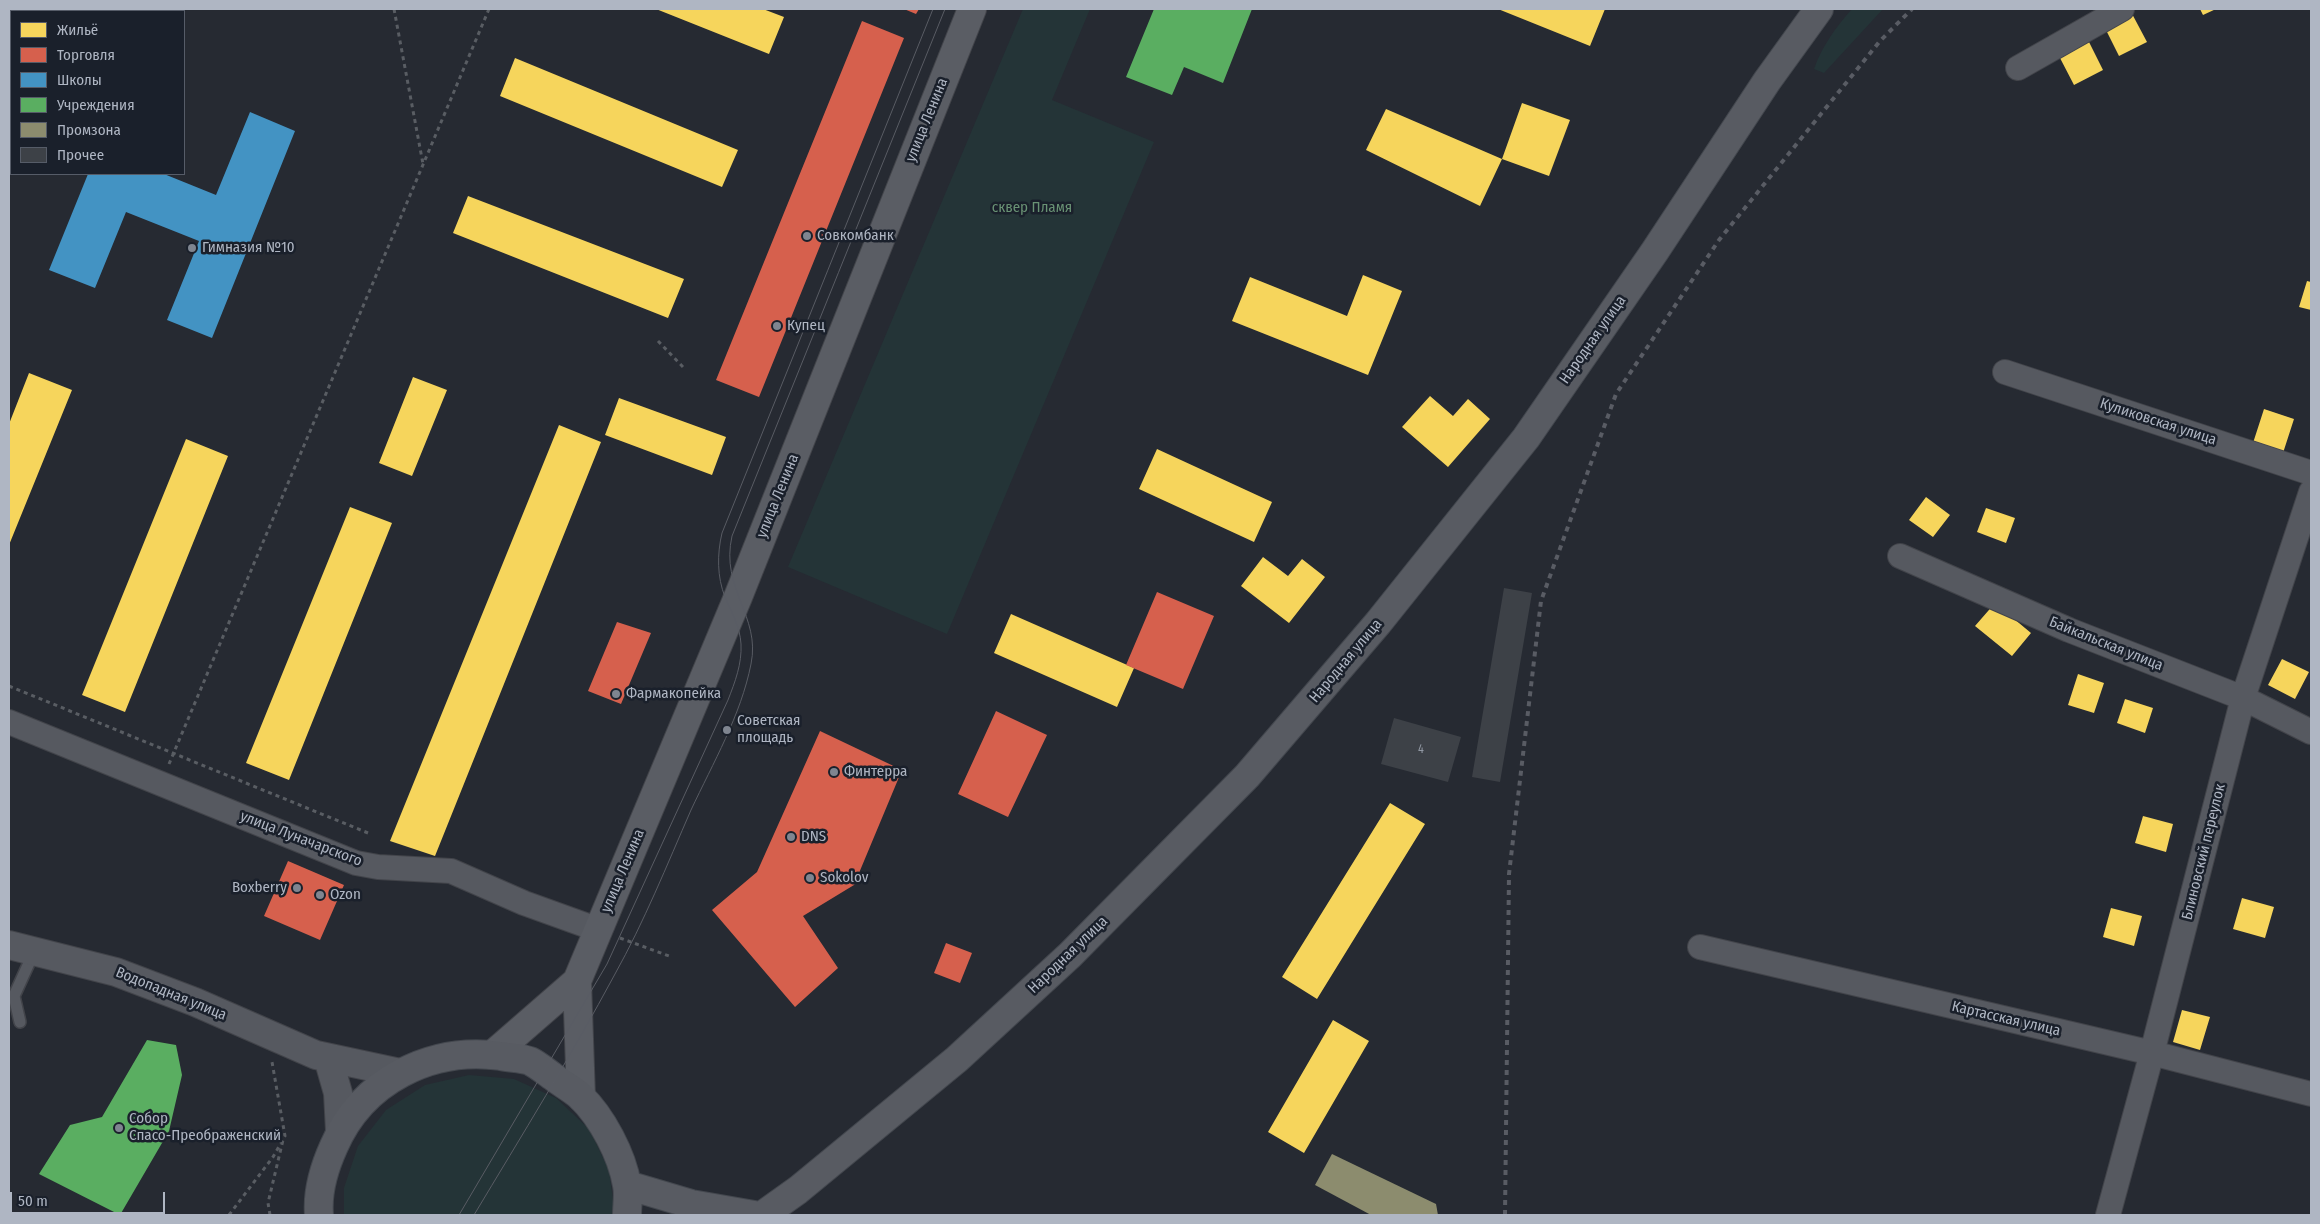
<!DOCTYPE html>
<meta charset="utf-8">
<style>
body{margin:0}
#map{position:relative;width:2320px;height:1224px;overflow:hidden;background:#262a32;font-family:"Fira Sans Condensed",sans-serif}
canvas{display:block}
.frame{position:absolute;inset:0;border:10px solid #afb6c3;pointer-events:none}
.legend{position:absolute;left:10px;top:10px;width:175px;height:165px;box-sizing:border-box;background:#1a202b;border:1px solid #565c68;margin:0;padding:6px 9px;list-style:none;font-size:15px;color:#afb6c3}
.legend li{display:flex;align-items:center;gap:10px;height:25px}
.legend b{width:25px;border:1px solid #565c68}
.scale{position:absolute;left:10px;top:1192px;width:155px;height:22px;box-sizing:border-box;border:2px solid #afb6c3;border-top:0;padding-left:6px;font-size:15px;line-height:18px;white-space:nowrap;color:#afb6c3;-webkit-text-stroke:4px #1a202b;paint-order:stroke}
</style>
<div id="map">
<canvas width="2320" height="1224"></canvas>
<div class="frame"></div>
<ul class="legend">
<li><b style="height:14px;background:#f6d55c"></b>Жильё</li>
<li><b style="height:14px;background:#d6604d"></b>Торговля</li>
<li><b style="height:14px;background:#4393c3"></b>Школы</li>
<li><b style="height:14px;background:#5aae61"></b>Учреждения</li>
<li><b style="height:14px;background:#8c8c6e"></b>Промзона</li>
<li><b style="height:14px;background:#3d4147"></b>Прочее</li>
</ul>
<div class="scale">50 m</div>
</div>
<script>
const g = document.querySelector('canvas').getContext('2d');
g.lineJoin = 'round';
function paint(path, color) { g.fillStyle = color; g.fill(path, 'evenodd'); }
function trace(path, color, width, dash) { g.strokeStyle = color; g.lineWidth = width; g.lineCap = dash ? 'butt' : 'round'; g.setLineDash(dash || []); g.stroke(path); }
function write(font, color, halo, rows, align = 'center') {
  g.font = font + ' "Fira Sans Condensed",sans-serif'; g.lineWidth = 5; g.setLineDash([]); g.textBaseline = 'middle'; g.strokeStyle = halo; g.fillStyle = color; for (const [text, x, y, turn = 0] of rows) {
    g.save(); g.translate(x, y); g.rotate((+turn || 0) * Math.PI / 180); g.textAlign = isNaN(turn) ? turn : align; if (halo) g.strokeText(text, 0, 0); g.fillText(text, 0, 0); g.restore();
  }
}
const green = new Path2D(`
 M1023,9H1090L1052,100L1154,142L947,634L788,567Z
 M1852,9H1883L1824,73L1814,69C1822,46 1836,27 1852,9Z
 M469,1075L514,1079L556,1098L589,1129L609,1170L615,1215H344V1188L358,1146L386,1110L425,1085Z`);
const homes = new Path2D(`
 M656,9H763L784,17L769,54Z
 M1498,9H1605L1590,46Z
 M2200,9H2216L2203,15Z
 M2130,10L2147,42L2119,56L2103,24Z
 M2089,42L2103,70L2074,85L2060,58Z
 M515,58L738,150L722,187L500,96Z
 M1522,103L1570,120L1549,176L1502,159L1480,206L1366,150L1386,109L1502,159Z
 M468,196L684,279L668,318L453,233Z
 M1363,275L1402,291L1368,375L1232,321L1250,277L1347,316Z
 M2307,281L2311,282V310L2299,307Z
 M29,373L72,390L9,545V424Z
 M413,377L447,390L412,476L379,463Z
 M1430,396L1453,416L1468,399L1490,419L1448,467L1402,427Z
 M619,398L726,437L712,475L605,435Z
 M2264,409L2294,419L2283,453L2253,443Z
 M559,425L601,442L435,856L390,841Z
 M186,439L228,456L125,712L82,695Z
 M1157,449L1272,502L1254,542L1139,489Z
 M1926,497L1950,515L1933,537L1909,520Z
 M350,507L392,523L289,780L246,763Z
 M1986,508L2015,518L2006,543L1977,532Z
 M1263,557L1288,576L1302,559L1325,577L1289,623L1241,586Z
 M1995,603L2031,633L2012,656L1975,626Z
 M1011,614L1134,668L1117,707L994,653Z
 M2282,659L2309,672L2295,699L2268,685Z
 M2078,674L2104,683L2094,713L2068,705Z
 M2125,699L2153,708L2145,733L2117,723Z
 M1390,803L1425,824L1317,999L1282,977Z
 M2143,816L2173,824L2166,852L2135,843Z
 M2242,898L2274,907L2265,938L2233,929Z
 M2111,908L2142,916L2134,946L2103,937Z
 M2182,1010L2210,1017L2200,1050L2173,1042Z
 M1333,1020L1369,1041L1304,1153L1268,1132Z`);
const shops = new Path2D(`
 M904,9H919L916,14Z
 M862,21L904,38L759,397L716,380Z
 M1157,592L1214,616L1183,689L1126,665Z
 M617,622L651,633L621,704L588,691Z
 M996,711L1047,735L1008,817L958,794Z
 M820,731L902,770L854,885L803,916L838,968L795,1007L712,910L757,872Z
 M288,861L344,885L320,940L264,916Z
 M946,943L972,953L960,983L934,973Z`);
const schools = new Path2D(`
 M250,112L295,131L212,338L167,320L199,241L126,212L95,288L49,270L88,174H164L216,195Z`);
const public = new Path2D(`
 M1154,9H1252L1223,83L1184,67L1172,95L1126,77Z
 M147,1040L176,1045L182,1075L169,1131L120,1215L39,1174L70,1125L102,1117Z`);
const industry = new Path2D(`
 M1332,1154L1436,1204L1438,1215H1371L1315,1185Z`);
const building = new Path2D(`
 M1504,588L1532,593L1500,782L1472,777Z
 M1394,718L1461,737L1448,782L1381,764Z`);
const path = new Path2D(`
 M394,9L423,164
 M658,341L684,368
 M9,686L368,833
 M169,764L489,9
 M620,938L669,956
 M229,1215L273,1157L285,1136L272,1062
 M270,1215L268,1203L283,1140`);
const service = new Path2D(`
 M20,1022L14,996L34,952`);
const minor = new Path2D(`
 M2018,68L2122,9
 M2005,372L2311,473
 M1900,556L2069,630L2243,698L2311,732
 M9,722L356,863L378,867L451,871L524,903L599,930
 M1700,947L2152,1053L2311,1094
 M2108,1215L2152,1053L2243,698L2311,492`);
const tertiary = new Path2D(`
 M9,945L116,972L195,1002L316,1055L400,1073
 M328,1058L338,1093L340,1131`);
const secondary = new Path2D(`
 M577,981L581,1097
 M492,1055L577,981L738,597L972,9`);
const primary = new Path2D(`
 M627,1185L691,1204L754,1215
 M319,1215C317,1191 324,1168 334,1146C362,1081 431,1046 501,1056C510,1058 522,1058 530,1061C538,1065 545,1071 552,1076C561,1083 572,1089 580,1096C602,1117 622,1155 627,1185C629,1194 627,1206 627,1215
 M763,1215L798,1190L957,1059L1070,955L1247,776L1378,623L1526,438L1655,251L1767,81L1819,9`);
const tram = new Path2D(`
 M459,1215L607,964L728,700C735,682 742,664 741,644C740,627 732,613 725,597C717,577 717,554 722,533L933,9
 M474,1215C522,1135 571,1056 615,974C644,922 667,865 691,810C713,763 741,715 751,664C761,616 720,589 732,536L945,9`);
const rail = new Path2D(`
 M1505,1215L1509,874L1541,601L1616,394L1719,240L1880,41L1912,9`);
const markers = [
 [807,236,5,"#7f8590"],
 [192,248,5,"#7f8590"],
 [777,326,5,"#7f8590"],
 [616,694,5,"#7f8590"],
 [727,730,5,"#7f8590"],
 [834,772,5,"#7f8590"],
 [791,837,5,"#7f8590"],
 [810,878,5,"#7f8590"],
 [297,888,5,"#7f8590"],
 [320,895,5,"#7f8590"],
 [119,1128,5,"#7f8590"]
];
const numberNames = [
 ["4",1421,750]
];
const streetNames = [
 ["улица Ленина",927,120,-68],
 ["Народная улица",1593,340,-55],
 ["Куликовская улица",2158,422,18],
 ["улица Ленина",778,496,-68],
 ["Байкальская улица",2106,644,22],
 ["Народная улица",1346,661,-50],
 ["улица Луначарского",301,839,21],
 ["Блиновский переулок",2204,852,-76],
 ["улица Ленина",623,871,-67],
 ["Народная улица",1068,955,-44],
 ["Водопадная улица",171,994,22],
 ["Картасская улица",2006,1019,13]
];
const parkNames = [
 ["сквер Пламя",1032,208]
];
const poiNames = [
 ["Совкомбанк",817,236],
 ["Гимназия №10",202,248],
 ["Купец",787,326],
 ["Фармакопейка",626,694],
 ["Советская",737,721],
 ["площадь",737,738],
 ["Финтерра",844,772],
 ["DNS",801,837],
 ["Sokolov",820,878],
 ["Boxberry",287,888,"right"],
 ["Ozon",330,895],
 ["Собор",129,1119],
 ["Спасо-Преображенский",129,1136]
];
paint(green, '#243437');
paint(homes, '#f6d55c');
paint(shops, '#d6604d');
paint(schools, '#4393c3');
paint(public, '#5aae61');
paint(industry, '#8c8c6e');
paint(building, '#3d4147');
trace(service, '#42444a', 14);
trace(minor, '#42444a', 26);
trace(tertiary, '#42444a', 30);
trace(secondary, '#42444a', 30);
trace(primary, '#43474e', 30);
trace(path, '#595d63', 3, [4, 4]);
trace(service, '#565960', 11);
trace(minor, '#565960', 24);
trace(tertiary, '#565960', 28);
trace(secondary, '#5a5d64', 28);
trace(primary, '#585b62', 28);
trace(tram, '#595c64', 1);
trace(rail, '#595c64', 4, [5, 5]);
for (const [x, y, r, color] of markers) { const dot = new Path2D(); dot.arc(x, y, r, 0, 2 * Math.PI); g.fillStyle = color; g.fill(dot); trace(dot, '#1a202b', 2); }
write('12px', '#9299a4', null, numberNames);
write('15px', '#afb6c3', '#1a202b', streetNames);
write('15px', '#699274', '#1a202b', parkNames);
write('15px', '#afb6c3', '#1a202b', poiNames, 'left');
</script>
